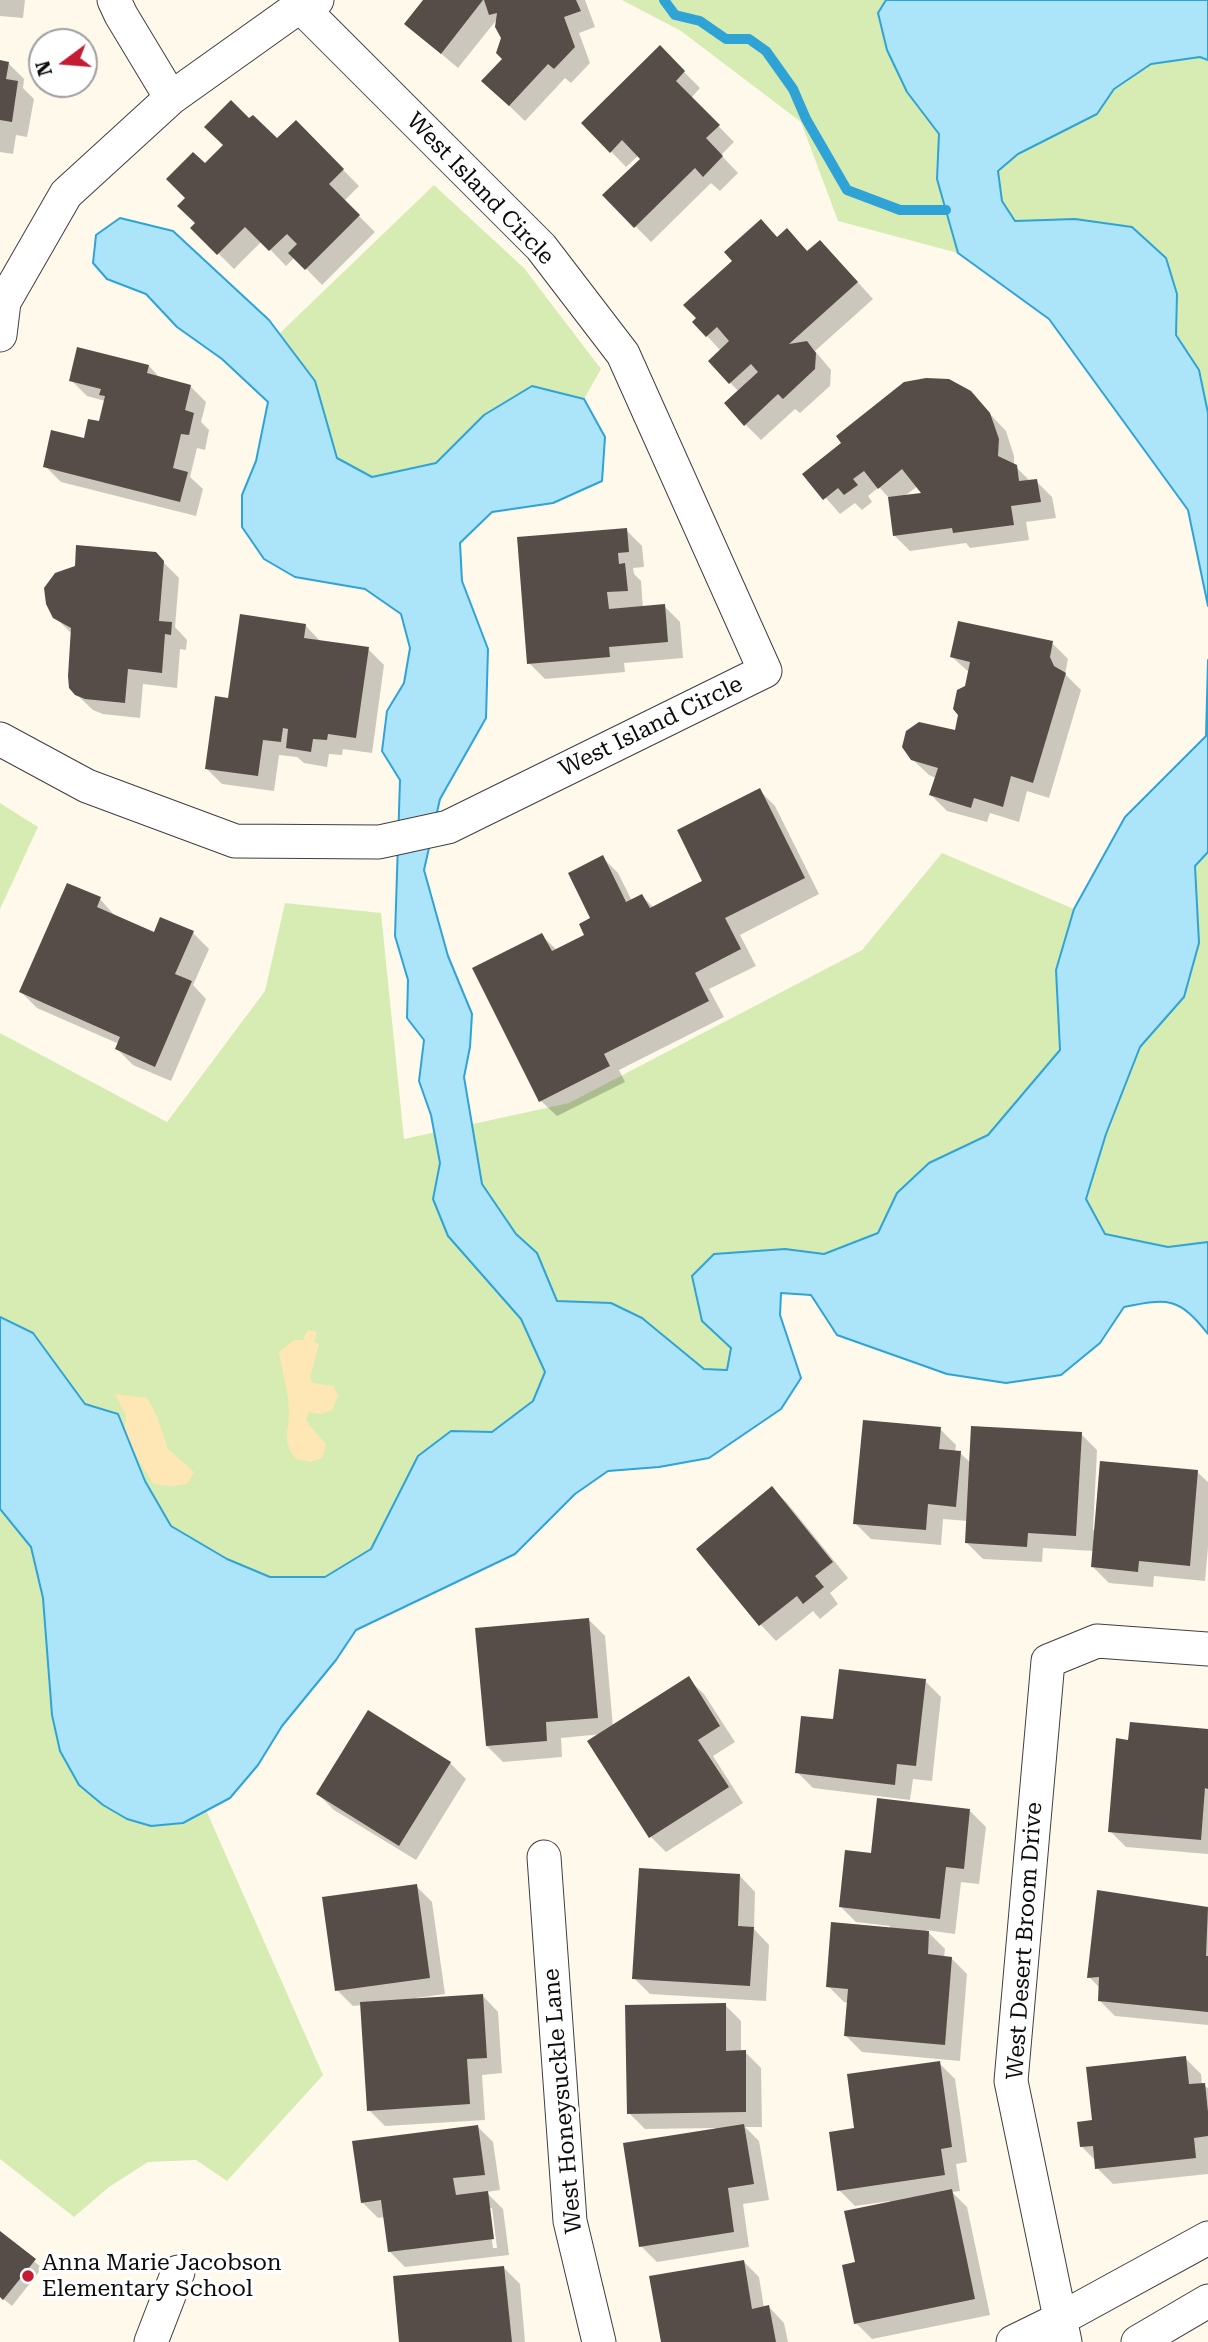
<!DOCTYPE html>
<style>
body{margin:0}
#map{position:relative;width:1208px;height:2342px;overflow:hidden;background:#fff9ec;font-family:"Roboto Serif",serif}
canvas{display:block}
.north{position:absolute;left:28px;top:28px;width:70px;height:70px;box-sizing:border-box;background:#fff;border:2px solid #9e9e9e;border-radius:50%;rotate:254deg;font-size:19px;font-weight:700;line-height:28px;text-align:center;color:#0c0c0c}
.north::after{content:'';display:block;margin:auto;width:24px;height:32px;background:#c51b33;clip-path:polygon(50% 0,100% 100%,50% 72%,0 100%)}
</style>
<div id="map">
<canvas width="1208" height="2342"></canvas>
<div class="north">N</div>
</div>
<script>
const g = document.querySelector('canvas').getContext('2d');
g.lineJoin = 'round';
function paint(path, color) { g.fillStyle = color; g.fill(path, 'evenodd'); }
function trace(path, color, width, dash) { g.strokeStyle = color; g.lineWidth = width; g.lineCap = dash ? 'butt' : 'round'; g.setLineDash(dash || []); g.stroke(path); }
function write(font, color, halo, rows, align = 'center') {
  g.font = font + ' "Roboto Serif",serif'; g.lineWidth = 7; g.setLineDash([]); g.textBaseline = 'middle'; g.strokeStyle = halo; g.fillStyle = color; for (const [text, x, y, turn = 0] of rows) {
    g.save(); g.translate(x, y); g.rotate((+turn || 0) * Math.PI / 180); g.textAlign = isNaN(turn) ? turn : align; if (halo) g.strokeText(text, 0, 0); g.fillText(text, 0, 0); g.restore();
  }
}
const green = new Path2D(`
 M622,0H1208V606L1188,510L1049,319L958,253L838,221L801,122L681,31Z
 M434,185L524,268L601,369L584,399L532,386L484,415L436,463L372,477L337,458L315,381L280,333Z
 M1208,660V1334C1179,1297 1168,1298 1124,1307L1100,1343L1061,1375L1006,1383L947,1374L837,1335L811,1295L781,1293L780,1315L801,1378L781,1409L709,1458L659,1467L608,1471L575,1494L515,1554L356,1630L336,1660L282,1726L258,1765L230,1798L206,1810L323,2075L227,2181L196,2160L148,2162L109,2187L74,2217L0,2159V1033L167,1122L265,991L285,903L381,913L404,1139L569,1103L862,950L942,853L1074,909L1125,817L1206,736Z
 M0,803L38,827L0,909Z`);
const sand = new Path2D(`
 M308,1330L317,1332L314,1342L319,1344L310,1377L312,1383L333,1386L338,1396L332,1410L321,1414L309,1412L306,1419C310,1429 320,1435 326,1445L322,1458L311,1462L296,1459C281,1440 289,1433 289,1412C289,1393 282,1371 279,1352L294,1340H303Z
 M115,1394L147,1398L156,1414L168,1449L194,1472L187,1484L172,1486L154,1484L143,1468L125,1432L126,1415Z`);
const water = new Path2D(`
 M886,0H1208V60L1200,57L1151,64L1114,89L1097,114L1018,154L998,171L1002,201L1015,221L1075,219L1132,227L1166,258L1177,294L1176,335L1199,370L1208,413V606L1188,510L1049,319L958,253L937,179L939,134L907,92L887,50L878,13Z
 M120,218L173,231L269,320L315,381L337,458L372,477L436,463L484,415L532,386L584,399L605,437L602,481L553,503L492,512L460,543L462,581L488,649L486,718L440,799L424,870L448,956L472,1014L470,1047L464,1077L482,1184L516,1234L537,1253L557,1301L611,1303L642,1318L704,1369L727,1370L731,1348L702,1321L692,1276L714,1254L785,1249L824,1254L878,1233L897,1193L929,1163L988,1135L1060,1050L1056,970L1074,909L1125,817L1206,736L1208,660V852L1195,866L1199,943L1184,997L1140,1047L1106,1134L1086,1199L1105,1234L1168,1247L1208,1242V1334C1179,1297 1168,1298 1124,1307L1100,1343L1061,1375L1006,1383L947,1374L837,1335L811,1295L781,1293L780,1315L801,1378L781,1409L709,1458L659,1467L608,1471L575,1494L515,1554L356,1630L336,1660L282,1726L258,1765L230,1798L183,1823L151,1826L127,1819L103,1805L79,1785L60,1751L52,1715L43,1598L31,1547L0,1509V1317L33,1333L85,1404L118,1414L145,1481L171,1526L227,1559L270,1577H325L371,1549L418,1456L451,1431L492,1432L533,1401L545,1372L521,1319L448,1236L433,1199L440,1163L431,1115L419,1081L424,1040L407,1018L408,980L395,936L400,780L382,751L387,711L404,683L410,648L401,614L365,589L295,577L264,559L242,527V495L256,461L268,402L222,359L177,327L146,294L107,279L93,263L96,235Z`);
const shadow = new Path2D(`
 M0,0H25L23,18L0,16Z
 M425,0H585L595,27L579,33L590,63L571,83L565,78L525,121L500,97L504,59L503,38L498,18L458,68L406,24Z
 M660,48L700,88L691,98L734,142L721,155L738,173L720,191L711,183L651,242L605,195L642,159L639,155L626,167L584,123Z
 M0,62L8,63L24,79L23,88L34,99L27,137L16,135L13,154L0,152V155Z
 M249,120L277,141L296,122L359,186L344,201L375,232L322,285L295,257L286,266L262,241L234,269L193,228L197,223L188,198L205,166Z
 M787,230L808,252L836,258L873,299L815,351L831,370L830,386L800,413L795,409L761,440L745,424L739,392L710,361L721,351L694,322Z
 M149,366L161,379L190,386L206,402L201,422L209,430L205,450L197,448L190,477L203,489L196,516L61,482L45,466L85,440L100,424L105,401L87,396L71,380Z
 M986,410L1006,431L1014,456V465L1031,482L1036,481L1052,497L1056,518L1026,522L1029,540L970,548L966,543L910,551L894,535L889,498L879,487L868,496L872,502L862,510L855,503L840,514L805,474ZM918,486L924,494L903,497Z
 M626,530L642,546L644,567L633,568L634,574L641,581L643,608L664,606L680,622L683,658L624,663L625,672L545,679L529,663Z
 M155,554L179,578L175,627L187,640L186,650L180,649L177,688L143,684L140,718L103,714L93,710L76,694L72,634L55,617Z
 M305,625L321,642L368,649L384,665L372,753L343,749L342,755L329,754L327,767L304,763L297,757L279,755L274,791L222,784L206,768L230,700Z
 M1052,643L1068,659L1065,674L1081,690L1049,798L1027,791L1019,822L990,813L987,822L947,811L931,795L936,778L929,775L912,759L956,732L970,673L952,657Z
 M759,790L775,806L819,894L740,935L756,966L709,989L724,1017L619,1070L625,1082L557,1116L541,1101V935L557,950L587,936L593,919L602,857L618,873L632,901L642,896L654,908L705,882Z
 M100,899L115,916L155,934L193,933L209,949L193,985L206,999L171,1081L133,1065L117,1049L119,1044L37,1008L21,992Z
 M940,1429L956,1445L955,1452L960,1453L971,1463L1081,1434L1097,1450L1093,1530H1096L1197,1472L1208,1482V1547L1205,1581L1154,1576L1153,1587L1109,1583L1093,1567L1094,1551L1043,1548L1042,1562L983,1559L967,1543L968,1521L943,1519L941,1545L871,1539L855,1523Z
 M772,1488L788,1504L848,1578L830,1593L838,1604L820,1619L813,1611L776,1641L761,1625L698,1549Z
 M589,1620L605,1636L613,1727L688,1679L704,1694L735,1742L713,1756L743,1803L666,1852L651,1837L602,1734L561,1738L562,1757L503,1762L487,1746Z
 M925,1681L941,1697L932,1781L913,1779L910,1800L813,1788L797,1772L835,1721Z
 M1208,1731V1854L1126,1847L1110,1831L1130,1742Z
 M450,1763L466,1779L416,1860L334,1810L318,1794Z
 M970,1811L986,1827L979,1884L961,1882L955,1934L926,1930L945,1949L944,1958H951L967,1974L960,2061L862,2052L846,2036L849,2003L844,2002L828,1986L890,1929V1926L856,1922L840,1906L872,1855Z
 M740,1876L755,1892L754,1929L769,1945L766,2001L650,1994L634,1978Z
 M416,1886L432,1902L445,1994L416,1998V2000L483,1996L498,2012L502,2073L482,2075L485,2120L385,2126L369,2110L362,2005L353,2006L337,1990Z
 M1099,1892L1208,1909V2025L1115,2016L1099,2000L1100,1988L1089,1977Z
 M725,2005L741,2021V2052H745L761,2068L762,2127H745L759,2141L769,2200L743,2204L749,2247L657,2262L641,2246L715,2128L645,2129L629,2113Z
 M1185,2058L1201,2074L1202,2085L1208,2088V2174L1113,2184L1097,2168L1096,2161L1082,2147L1094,2122Z
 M939,2063L955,2079L967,2162L956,2164L960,2191L952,2192L967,2207L990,2315L872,2339L856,2323L857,2264L890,2204V2201L855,2206L839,2190L856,2129Z
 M477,2126L493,2142L500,2190L486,2192L503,2209L509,2255L405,2267L389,2251L385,2217L378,2218L362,2202ZM488,2208H492L497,2248H493Z
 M0,2233L42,2268L12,2306L0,2296Z
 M743,2261L759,2277L764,2308L769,2307L784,2323L788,2342H662Z
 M504,2268L520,2284L525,2342H401Z`);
const stream = new Path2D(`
 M664,0L675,15L700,21L726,39H749L766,51L793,89L806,119L847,190L900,210H946`);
const building = new Path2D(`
 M423,0H483L441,54L404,24Z
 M484,0H576L581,11L564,17L575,47L554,69L548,64L509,106L481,81L502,59L496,53L501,38L495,27L497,13L489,15Z
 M660,45L685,71L676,81L720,125L706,138L723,156L703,177L695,168L634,228L602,195L640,159L622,140L610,153L581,123Z
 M0,60L9,62L6,79L18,81L12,122L0,120Z
 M231,100L249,118L253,115L277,138L296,120L344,169L329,184L360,215L305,270L288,253L297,244L287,234L269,251L245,227L217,255L190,228L195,223L177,206L185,198L166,179L193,152L205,163L223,145L204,127Z
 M761,219L777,237L787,228L807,251L820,240L858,282L789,344L807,341L816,353L815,369L783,399L778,394L744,426L724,403L758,372L751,364L729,384L708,361L729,341L717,327L706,337L692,322L696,318L683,305L732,261L724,252Z
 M77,347L149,365L147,373L191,385L185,410L194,413L189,435L181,434L173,468L188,472L180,502L43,467L51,430L84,438L88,419L99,421L105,396L99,395L101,389L69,381Z
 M926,378L949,379L971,391L990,413L999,439L998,456L1017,465L1019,481L1037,479L1041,502L1011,506L1014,525L953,533L952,528L893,536L888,497L921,493L902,469L878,489L864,471L853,479L858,485L844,495L838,488L823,500L802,474L841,443L836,436L904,382Z
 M627,528L629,552L618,553L619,564L625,563L628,591L607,592L609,609L665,604L668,642L609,647L610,657L527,664L517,537Z
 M76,545L156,552L164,561L159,621L172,622L171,635L165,634L162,673L128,669L125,703L85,699L75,695L69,688L68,676L71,628L53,618L46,604L44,588L55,573L75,566Z
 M240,614L306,624L304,638L369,647L356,738L328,734L327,740L313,739L311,752L286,748L288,729L283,728L281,742L263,740L258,776L205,769L215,696L228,698Z
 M958,621L1053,641L1050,657L1054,666L1066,673L1033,783L1011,776L1003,807L974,798L971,808L929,795L938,768L911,760L902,747L906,731L919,722L955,730L958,715L953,709L957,690L965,686L970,662L950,657Z
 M760,788L805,878L725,918L741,949L695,973L709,1001L604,1054L610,1066L539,1102L472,968L542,933L552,951L584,935L579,924L590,918L568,873L603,855L626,902L642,894L650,908L702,881L677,830Z
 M67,883L101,897L97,907L154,932L160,917L194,931L175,974L192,981L155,1067L115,1049L120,1037L19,992Z
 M863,1420L941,1427L939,1449L961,1451L956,1507L928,1504L926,1530L853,1524Z
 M971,1426L1082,1432L1076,1536L1028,1533L1027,1547L965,1543Z
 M1100,1461L1198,1470L1190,1566L1139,1561L1138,1572L1091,1567Z
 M772,1486L833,1562L815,1576L824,1587L803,1604L797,1596L759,1626L696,1549Z
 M589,1618L598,1718L546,1722L547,1741L486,1746L475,1628Z
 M839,1669L926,1679L916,1766L897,1764L895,1785L795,1773L801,1716L833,1719Z
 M689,1676L720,1726L698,1740L729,1787L649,1838L587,1741Z
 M368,1710L451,1762L399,1846L316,1794Z
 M1130,1722L1208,1729V1789L1205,1788L1201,1840L1108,1832L1116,1738L1128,1740Z
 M877,1798L970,1809L964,1869L946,1867L940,1919L839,1907L845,1850L871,1853Z
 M639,1868L740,1874L738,1926L754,1927L750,1986L632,1979Z
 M417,1884L430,1978L335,1991L322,1897Z
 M1097,1890L1208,1907L1206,1956H1208V2012L1098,2001L1099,1977L1087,1978Z
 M831,1922L929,1931L928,1954L952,1957L945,2045L844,2036L848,1989L826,1987Z
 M483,1994L487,2058L467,2059L470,2104L367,2111L360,2002Z
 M726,2003V2051L746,2050V2112L627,2114L625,2005Z
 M1186,2056L1189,2084L1205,2083L1208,2112V2136L1194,2138L1196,2158L1095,2169L1093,2146L1080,2147L1077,2122L1092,2120L1086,2067Z
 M940,2061L952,2147L941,2149L945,2175L837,2191L829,2132L854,2128L847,2074Z
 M744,2124L754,2184L728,2188L734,2232L639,2247L623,2143Z
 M478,2125L485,2175L453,2178L456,2195L488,2191L494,2239L388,2252L381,2200L361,2203L352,2141Z
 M952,2189L975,2299L854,2324L842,2265L855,2262L844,2211Z
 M0,2231L36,2259L3,2300L0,2297Z
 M744,2260L752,2309L769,2305L776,2342H661L649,2276Z
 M504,2266L512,2342H399L393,2276Z`);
const street = new Path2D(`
 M114,0L121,15L171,98
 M0,335L4,302L66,194L171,98L300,6L317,0
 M0,739L87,786L235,841L379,842L448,827L765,671L623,354L541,247L300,6
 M544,1857L570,2221L599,2342
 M151,2342L178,2272
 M1013,2342L1060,2319L1208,2238
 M1065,2342L1011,2081L1048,1661L1097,1641L1208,1649
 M1138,2342L1208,2301`);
const markers = [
 [28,2276,7,"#c51b33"]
];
const streetNames = [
 ["West Island Circle",480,189,46],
 ["West Island Circle",651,727,-26],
 ["West Desert Broom Drive",1025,1941,-86],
 ["West Honeysuckle Lane",563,2101,-95]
];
const poiNames = [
 ["Anna Marie Jacobson",42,2263],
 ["Elementary School",42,2289]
];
paint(green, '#d6ecb3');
paint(sand, '#fee7b4');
paint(water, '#ace4fa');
trace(water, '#2fa3d6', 2);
paint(shadow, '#0003');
trace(stream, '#2fa3d6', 10);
paint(building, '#564c48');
trace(street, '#3f3f3f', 35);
trace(street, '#fff', 33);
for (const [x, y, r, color] of markers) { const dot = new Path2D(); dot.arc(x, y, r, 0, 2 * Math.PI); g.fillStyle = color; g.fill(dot); trace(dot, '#fff', 2.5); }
write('23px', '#0c0c0c', '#fff', streetNames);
write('23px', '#0c0c0c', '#fff', poiNames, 'left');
</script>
